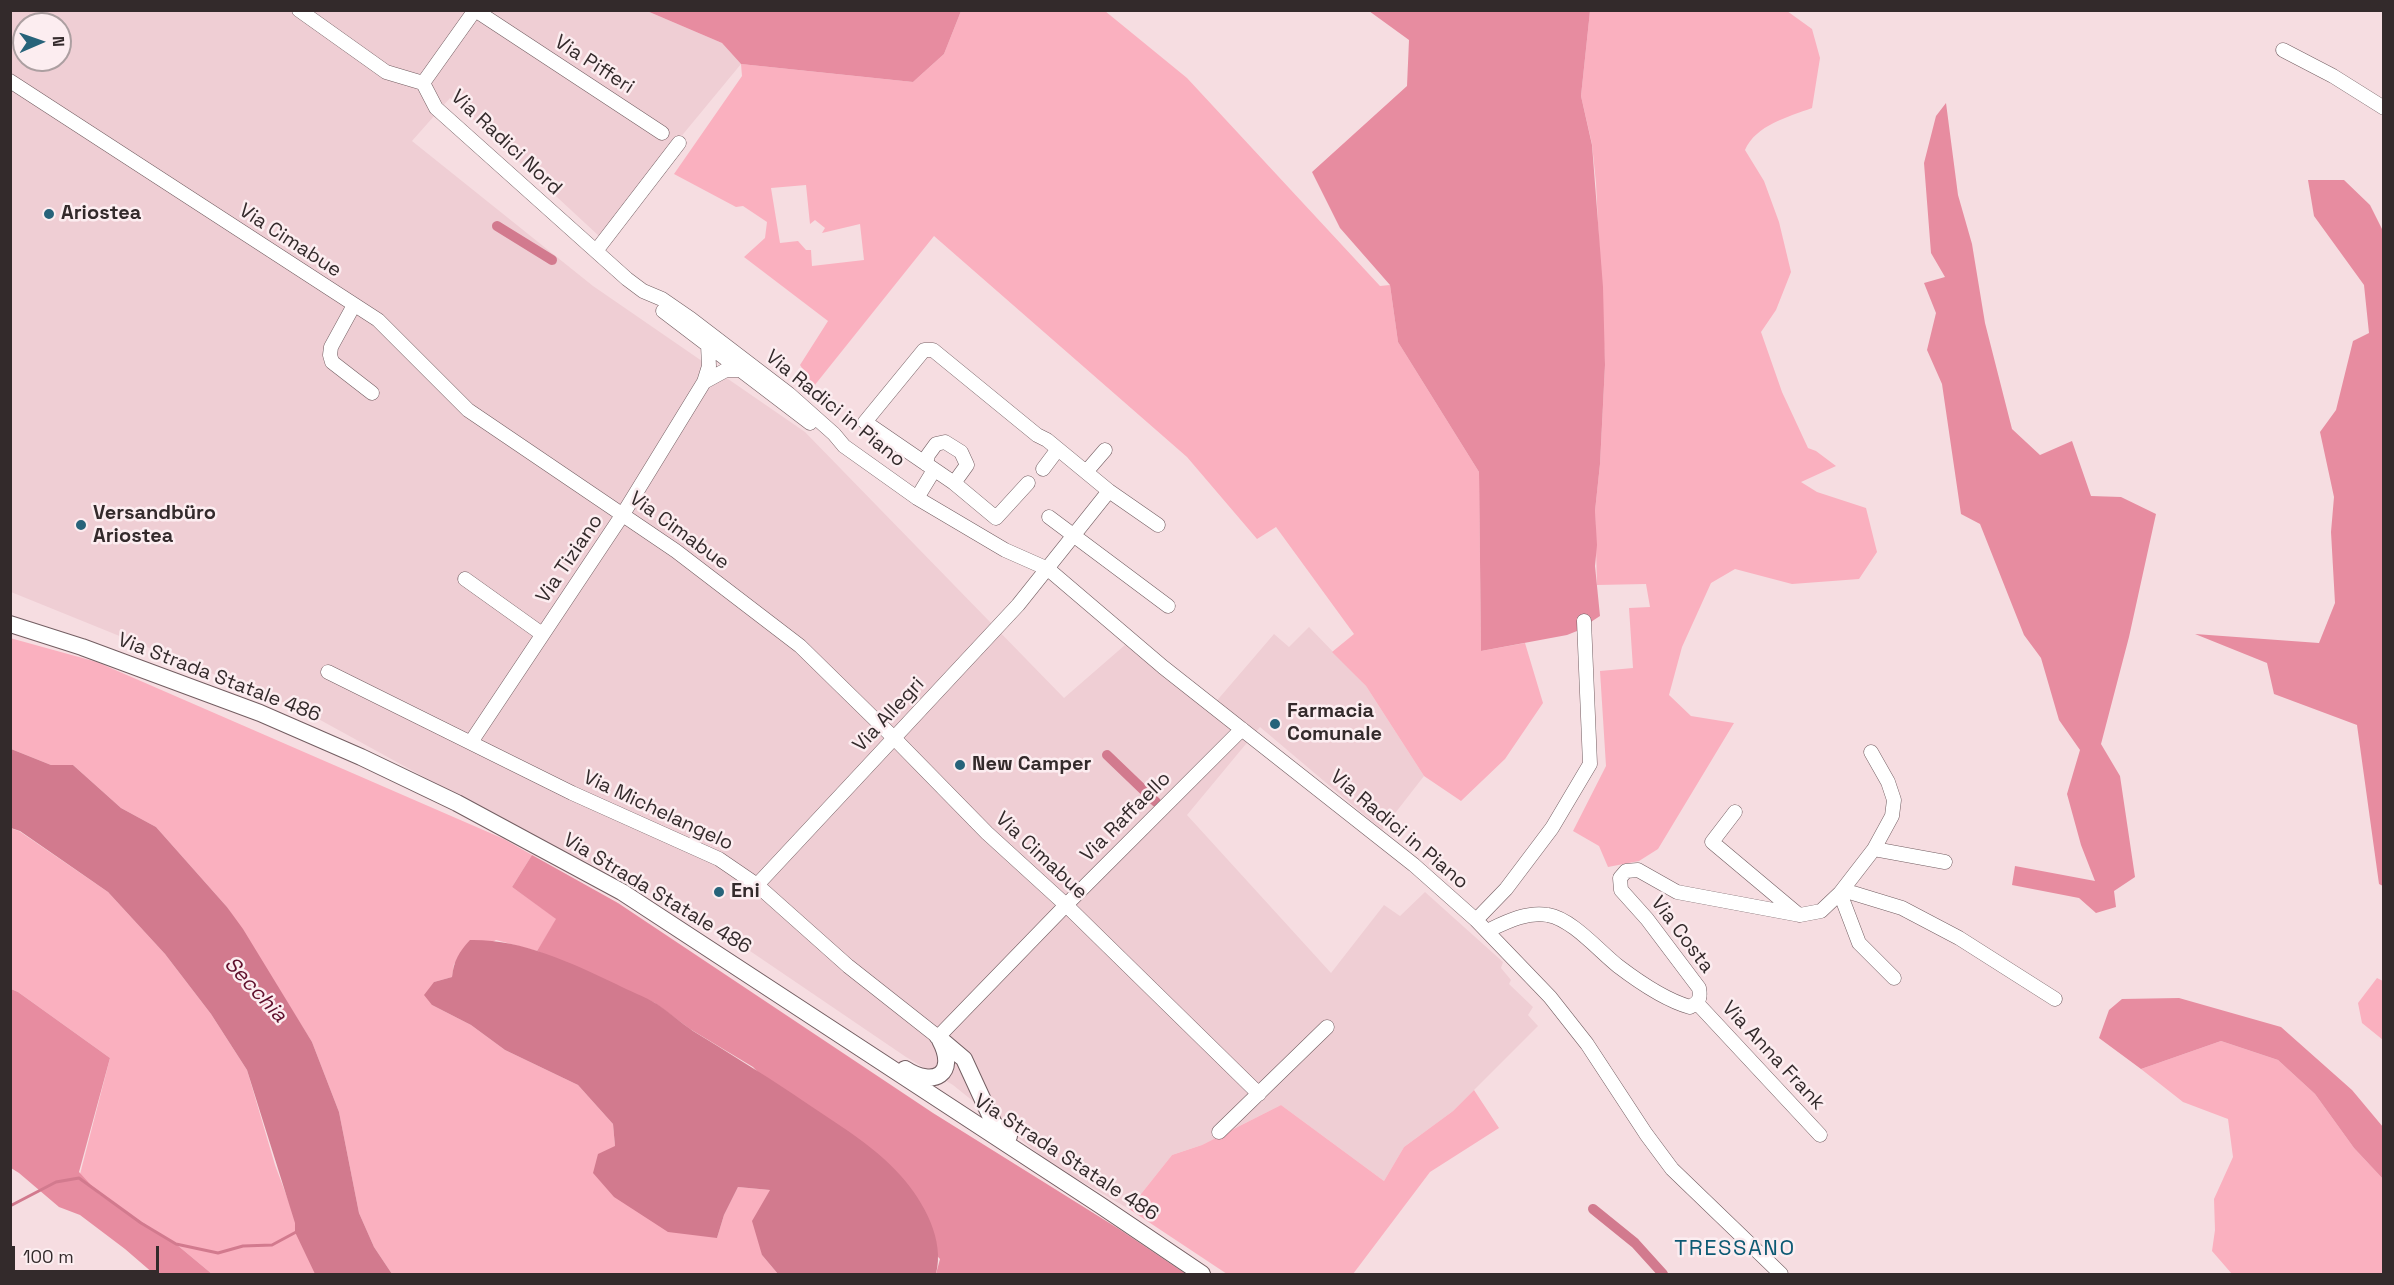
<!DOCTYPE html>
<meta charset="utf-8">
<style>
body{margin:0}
#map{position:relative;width:2394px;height:1285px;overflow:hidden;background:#f6dde1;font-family:"Space Grotesk",sans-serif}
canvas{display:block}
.frame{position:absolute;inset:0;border:12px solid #332a2b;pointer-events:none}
.north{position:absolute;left:12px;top:12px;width:60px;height:60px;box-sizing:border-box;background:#fcedf0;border:2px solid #ac9fa1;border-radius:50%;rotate:88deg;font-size:16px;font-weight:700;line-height:24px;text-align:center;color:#332a2b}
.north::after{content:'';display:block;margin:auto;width:21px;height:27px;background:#27637a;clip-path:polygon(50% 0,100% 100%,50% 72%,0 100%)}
.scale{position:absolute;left:12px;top:1246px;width:147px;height:27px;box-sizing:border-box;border:3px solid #332a2b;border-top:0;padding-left:8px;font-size:18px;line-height:21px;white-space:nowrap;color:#332a2b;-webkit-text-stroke:4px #fcedf0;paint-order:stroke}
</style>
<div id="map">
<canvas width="2394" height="1285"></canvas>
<div class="frame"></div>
<div class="north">N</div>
<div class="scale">100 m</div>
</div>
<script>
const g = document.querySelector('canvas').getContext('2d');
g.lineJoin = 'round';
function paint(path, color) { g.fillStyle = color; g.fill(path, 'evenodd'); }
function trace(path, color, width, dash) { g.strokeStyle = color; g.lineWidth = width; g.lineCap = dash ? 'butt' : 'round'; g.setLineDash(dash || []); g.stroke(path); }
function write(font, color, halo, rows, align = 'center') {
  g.font = font + ' "Space Grotesk",sans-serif'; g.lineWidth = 5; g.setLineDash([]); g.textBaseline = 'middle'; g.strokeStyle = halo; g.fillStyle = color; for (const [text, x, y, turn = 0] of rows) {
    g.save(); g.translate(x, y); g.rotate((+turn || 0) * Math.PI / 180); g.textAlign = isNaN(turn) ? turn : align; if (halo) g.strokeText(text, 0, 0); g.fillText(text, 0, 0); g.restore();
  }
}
const built = new Path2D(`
 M11,11H647L722,43L741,64L599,236L450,98L412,141L593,286L805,432L1064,698L1125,645L1208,711L1274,634L1289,647L1309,627L1366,686L1424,776L1382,830L1260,727L1187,815L1331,973L1384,905L1400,916L1425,892L1503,962L1501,968L1511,980L1509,984L1533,1007L1528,1015L1538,1026L1453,1111L1404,1147L1384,1181L1281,1105L1202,1145L1172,1155L1129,1209L1051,1164L953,1085L906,1057L750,951L660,898L517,828L302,710L11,592ZM24,24H60V60H24Z`);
const green = new Path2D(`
 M961,11H1105L1187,78L1380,286L1390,285L1398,342L1479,472L1481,651L1525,643L1543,703L1505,759L1461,801L1424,776L1366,686L1332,652L1354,634L1276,527L1257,539L1187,457L934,236L814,386L800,365L828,321L744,257L765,238L767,222L743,206L736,207L674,174L742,76L741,64L913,82L944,54ZM806,185L810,224L815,220L825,228L822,233L860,224L864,260L812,266L811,250H806L798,241L780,243L771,188Z
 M1590,11H1787L1812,29L1820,58L1812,108C1788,117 1756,125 1745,150L1764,181L1779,222L1791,272L1776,310L1761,332L1782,392L1808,448L1816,451L1836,466L1801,482L1817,492L1866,508L1877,552L1859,579L1792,584L1735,569L1711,583L1682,647L1669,695L1691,716L1734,723L1658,849L1639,861L1608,867L1599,846L1573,831L1606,766L1600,671L1633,668L1629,608L1650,607L1646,584L1597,585L1595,511L1600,464L1605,365L1596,183L1592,144L1581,96Z
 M10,638L97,662L504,839L532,855L512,887L557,919L537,951L496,940L454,964L452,977L434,982L432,1005L471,1025L505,1050L578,1085L613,1124L615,1146L717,1238L724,1215L738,1187L770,1190L762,1255L778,1274H392L374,1247L359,1213L339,1112L312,1042L227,907L156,827L121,808L73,765H51L11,749Z
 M10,828L19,831L108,892L165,954L211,1014L247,1070L275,1165L316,1274H212L176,1244L99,1194L79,1178L110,1058L18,992L11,989Z
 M2377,978L2383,981V1040L2362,1023L2358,1003Z
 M2221,1041L2278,1060L2315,1094L2354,1148L2383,1179V1274H2232L2212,1251L2215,1230L2214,1199L2233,1157L2228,1119L2183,1102L2141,1069Z
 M1474,1090L1499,1128L1430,1172L1353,1274H1227L1129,1209L1172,1155L1202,1145L1281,1105L1384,1181L1404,1147L1453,1111Z`);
const forest = new Path2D(`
 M647,11H961L944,54L913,82L741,64L722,43Z
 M1369,11H1590L1581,96L1592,145L1603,287L1605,365L1600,464L1595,511L1597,545L1595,566L1600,616L1577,631L1567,635L1481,651L1479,472L1398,342L1390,285L1340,228L1312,172L1407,86L1409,40Z
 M1946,103L1958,195L1972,244L1985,323L2012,429L2040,455L2072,441L2091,496L2121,497L2156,514L2129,637L2101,744L2120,776L2135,877L2114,891L2116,907L2096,913L2079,898L2012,885L2015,866L2095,881L2081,845L2067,794L2080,750L2059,720L2041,658L2024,635L1980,524L1961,514L1942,384L1927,350L1936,313L1924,283L1945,277L1931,253L1924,163L1936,116Z
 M2308,180H2344L2370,205L2383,231V886L2379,884L2357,725L2274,694L2267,663L2195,634L2319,643L2335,603L2331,532L2334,497L2320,432L2336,410L2353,341L2369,333L2364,285L2314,216Z
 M532,855L618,903L933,1113L1119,1229L1186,1274H936L940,1259L753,1067L690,1029L655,1003L537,951L556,919L512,887Z
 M11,989L18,992L110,1058L79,1172L99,1194L176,1244L212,1274H154L125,1249L80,1215L59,1207L19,1173L11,1168Z
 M2179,998L2281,1027L2352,1090L2383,1127V1179L2354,1148L2315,1094L2278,1060L2221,1041L2141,1069L2099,1038L2109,1010L2122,999Z`);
const water = new Path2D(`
 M11,749L51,765H73L121,808L156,827L227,907L243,929L312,1042L339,1112L359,1213L374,1247L392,1274H315L295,1232V1223L247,1070L211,1014L165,954L108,892L20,831L11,828Z
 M470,940C521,939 570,962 616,984C629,991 644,996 657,1004C669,1012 681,1023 693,1031C727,1052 760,1072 793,1094C830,1120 871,1142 901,1176C924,1202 945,1240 936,1274H778L762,1255L752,1221L770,1190L738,1187L724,1215L717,1238L668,1232L614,1197L593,1173L598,1154L615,1146L613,1124L578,1085L505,1050L471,1025L432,1005L424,995L434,982L452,977C454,960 459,952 470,940Z`);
const stream = new Path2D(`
 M10,1206L56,1182L79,1178L141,1223L176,1244L218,1253L243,1246L272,1245L298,1231`);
const canal = new Path2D(`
 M497,226L552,260
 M1107,755L1156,802
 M1593,1209L1635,1243L1663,1274`);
const minor = new Path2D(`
 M299,10L386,72L423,83L436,108L627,279L643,291L662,299L691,319L789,394L834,434L844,446L917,498L1005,550L1048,569L1163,667L1414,865L1476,920L1550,997L1587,1044L1646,1134L1672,1169L1781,1274
 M475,10L662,133
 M2283,50L2333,76L2384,108
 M10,81L378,320L468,410L676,551L800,646L894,738L987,833L1066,905L1259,1094
 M423,83L475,10
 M596,251L679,143
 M354,305L331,347L330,355L332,362L372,393
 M663,311L810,423
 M704,382L726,370H741
 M926,464L928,455L936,444L945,442L961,452L967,465L954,483
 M1043,469L1058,449
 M1086,472L1105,450
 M1028,483L996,518L954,483L865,422L924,350H933L1037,435L1047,440L1109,491L1158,525
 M917,498L934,470
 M1049,517L1168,606
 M465,579L542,634
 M328,672L572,793L719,859L757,885L848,966L938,1037L1066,905L1242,729
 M471,742L623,514L704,382L709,366L708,345
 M1735,812L1712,842L1799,915
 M1874,849L1945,862
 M757,885L1018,605L1109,491
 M1843,890L1902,908L1959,938L2055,999
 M1840,893L1859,943L1894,978
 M1476,920L1506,889L1552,828L1590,764L1584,621
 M1487,931C1506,922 1527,911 1548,915C1572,919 1599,951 1618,966C1639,982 1665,1000 1690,1007C1699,1002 1701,999 1699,988L1647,919L1621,890L1620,878L1626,871L1638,870L1677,892L1800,915L1821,911L1840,893L1874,849L1892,816L1894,800L1888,782L1871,752
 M1697,1003L1820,1135
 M1219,1132L1327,1027`);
const major = new Path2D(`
 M10,624L82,647L260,713L361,757L457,803L622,892L1100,1205L1202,1274
 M938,1037L964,1059L994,1124L1009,1136
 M905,1069C934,1088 958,1074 940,1040`);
const markers = [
 [49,214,6,"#27637a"],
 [81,525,6,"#27637a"],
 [1275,724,6,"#27637a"],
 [960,765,6,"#27637a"],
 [719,892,6,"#27637a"]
];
const streetNames = [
 ["Via Pifferi",594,65,33],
 ["Via Radici Nord",506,143,43],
 ["Via Cimabue",290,241,33],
 ["Via Radici in Piano",835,409,39],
 ["Via Cimabue",679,531,36],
 ["Via Tiziano",570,559,-56],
 ["Via Strada Statale 486",219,678,21],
 ["Via Allegri",889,715,-47],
 ["Via Michelangelo",658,811,25],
 ["Via Raffaello",1126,817,-45],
 ["Via Radici in Piano",1399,830,40],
 ["Via Cimabue",1041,856,43],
 ["Via Strada Statale 486",657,894,31],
 ["Via Costa",1682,935,53],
 ["Via Anna Frank",1773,1056,47],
 ["Via Strada Statale 486",1066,1158,33]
];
const poiNames = [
 ["Ariostea",61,214],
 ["Versandbüro",93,514],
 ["Ariostea",93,537],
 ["Farmacia",1287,712],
 ["Comunale",1287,735],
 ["New Camper",972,765],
 ["Eni",731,892]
];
const waterNames = [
 ["Secchia",255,990,47]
];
const quarterNames = [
 ["TRESSANO",1735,1249]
];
paint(built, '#efced4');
paint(green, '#fab0bf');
paint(forest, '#e78ca0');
paint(water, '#d27a8e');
trace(stream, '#d27a8e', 3);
trace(canal, '#d27a8e', 10);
trace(minor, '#735e62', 15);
trace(major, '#735e62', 18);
trace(minor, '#fff', 14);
trace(major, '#fff', 16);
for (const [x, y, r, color] of markers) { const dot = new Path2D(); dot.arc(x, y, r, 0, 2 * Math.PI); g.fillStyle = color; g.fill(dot); trace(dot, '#fcedf0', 2); }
write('20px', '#332a2b', '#fcedf0', streetNames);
write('bold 20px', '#332a2b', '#fcedf0', poiNames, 'left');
write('italic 21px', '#5f0f2b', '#fcedf0', waterNames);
g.letterSpacing = '1.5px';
write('22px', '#0d5a74', '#fcedf0', quarterNames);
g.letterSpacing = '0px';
</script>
